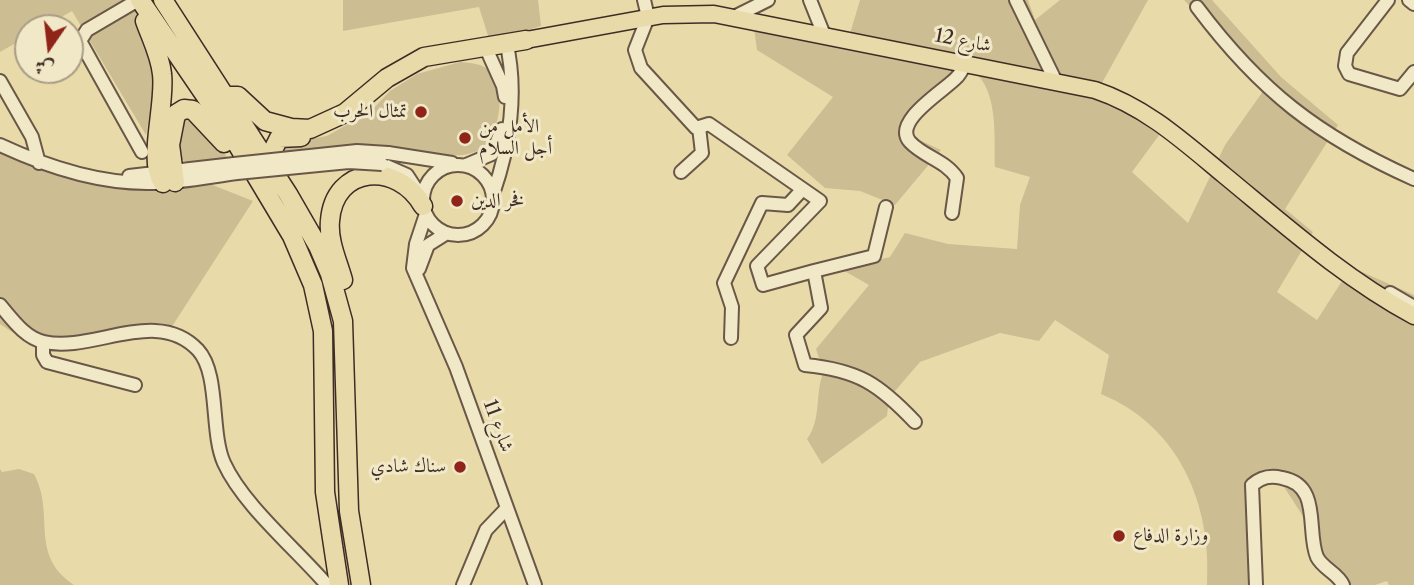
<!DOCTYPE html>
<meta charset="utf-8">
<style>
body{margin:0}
#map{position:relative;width:1414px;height:585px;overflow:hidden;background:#e9dba9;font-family:"Libre Caslon Text",Amiri,serif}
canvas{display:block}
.north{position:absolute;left:14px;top:14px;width:70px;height:70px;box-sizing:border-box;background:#f1e8c7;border:2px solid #a99d87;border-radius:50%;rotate:194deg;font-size:19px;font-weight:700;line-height:28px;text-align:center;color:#3e2d26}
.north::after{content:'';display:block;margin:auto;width:24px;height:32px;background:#8f2418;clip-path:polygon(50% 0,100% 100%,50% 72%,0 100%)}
</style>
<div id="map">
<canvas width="1414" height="585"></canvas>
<div class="north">ش</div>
</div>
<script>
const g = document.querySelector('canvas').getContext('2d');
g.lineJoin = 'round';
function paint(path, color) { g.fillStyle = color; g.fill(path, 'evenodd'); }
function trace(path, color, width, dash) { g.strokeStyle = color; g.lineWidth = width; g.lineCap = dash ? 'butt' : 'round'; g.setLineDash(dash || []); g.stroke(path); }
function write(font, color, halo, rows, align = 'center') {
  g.font = font + ' "Libre Caslon Text",Amiri,serif'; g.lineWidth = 6; g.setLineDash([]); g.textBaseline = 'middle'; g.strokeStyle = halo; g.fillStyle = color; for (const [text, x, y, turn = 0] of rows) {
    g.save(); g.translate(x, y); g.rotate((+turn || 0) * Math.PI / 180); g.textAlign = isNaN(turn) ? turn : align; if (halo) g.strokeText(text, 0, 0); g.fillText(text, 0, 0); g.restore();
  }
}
const green = new Path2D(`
 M0,0H161L166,17L146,135L72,11L42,28H28V36L0,52Z
 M343,0H538L541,26L490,42L479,7L343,31Z
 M860,0H1028L1035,20L1060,0H1148L1102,83L1171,119L1132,172L1188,223L1225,145L1266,87L1184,0H1212L1281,77L1338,125L1285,209L1313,232L1277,292L1317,320L1351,267L1414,295V585H1389L1387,581L1375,585H1338L1315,535L1277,476L1252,483V585H1207C1212,504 1179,426 1101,394L1109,355L1055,320L1039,341L1000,333L920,362L889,398L887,416L822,464L807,439C824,416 812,388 828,363L819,358L816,349L869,285L841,269L890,257L905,233L948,244L1017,249L1020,205L1030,177L995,167C994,132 1000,80 962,64L904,133L941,150L895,205L860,191L825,188L787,155L833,97L757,50L753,21L849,37Z
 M460,62C469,63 478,63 486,68C509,84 501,142 475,152C449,162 402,147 374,146C343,144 309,151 277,154L280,145L327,136L371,111L390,91L417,74Z
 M185,115L208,128L228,159C178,165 170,169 185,115Z
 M0,138L21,150L91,173L205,182L253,201L171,328L64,351L12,332L0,324Z
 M0,469L2,472L19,469L34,474C56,515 28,554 74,585H0Z`);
const minor = new Path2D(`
 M138,0L87,30L80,41L142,152
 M644,0L648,17L635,50L641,68L696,128L709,124L820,201L757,266L763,285L814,271
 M810,0L824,35
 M1016,0L1056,82
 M1388,0L1347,53L1345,66L1349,74L1400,89L1414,72
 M1409,0L1414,4
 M1197,7C1260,91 1318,136 1414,179
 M734,17L768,0
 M485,46L503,86L505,97
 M0,81L32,137L39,163
 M0,145C45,166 100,184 151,183C179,183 208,177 237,173
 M388,153L452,163
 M382,164L407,175L422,198
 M466,165L492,154L502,129
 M423 200a35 35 0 1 1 70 0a35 35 0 1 1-70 0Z
 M681,172L702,153L699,127
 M129,176L234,164
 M493,194C510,146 518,91 506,41
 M886,207L874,256L814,271L821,308L796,335L805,365C858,370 879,384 915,422
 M952,213L957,178C945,160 924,157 910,142C891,121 947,89 957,77C961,73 963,67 966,63
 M426,214L416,244L413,268L456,367L535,585
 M419,269L428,245L447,233
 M1390,293L1414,307
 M0,305C12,319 25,338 44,342C93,353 157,306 198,350C220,374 210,432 224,463C243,505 296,549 327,585
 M731,338L732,307L724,283L762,203L788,205L801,191
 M43,342V355L47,362L135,385
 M463,585L486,530L507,508
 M1256,585L1252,485C1261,477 1270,475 1282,478C1322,485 1306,531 1317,557C1323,569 1338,573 1343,585`);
const major = new Path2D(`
 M526,40L663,15L714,14L1095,90C1146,107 1183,141 1224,175C1286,226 1344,278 1414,316`);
const highway = new Path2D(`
 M140,0L228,129L292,236L313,285L323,331L325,492L339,585
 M163,0L288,194L318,246L330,274L343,321L349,511L361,585
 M145,21C151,38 160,55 162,74C166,104 147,160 163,183
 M226,96H238L265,121L291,128L310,129L345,113L387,78L424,57L526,40
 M271,167L272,152L279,138L301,137
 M175,182L170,145L176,114L184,109L193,110L224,143
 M343,280C338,262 328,241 330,221C334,165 398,161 423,206`);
const minorBridge = new Path2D(`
 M234,164L357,151L388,153
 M237,173L349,162L382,164`);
const markers = [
 [421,112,7,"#8f2418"],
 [465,138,7,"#8f2418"],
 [457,201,7,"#8f2418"],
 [460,467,7,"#8f2418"],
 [1119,536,7,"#8f2418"]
];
const streetNames = [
 ["شارع 12",963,41,11],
 ["شارع 11",498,426,70]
];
const poiNames = [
 ["تمثال الحرب",407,112,"right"],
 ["الأمل من",479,127],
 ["أجل السلام",479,149],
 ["فخر الدين",471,201],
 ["سناك شادي",446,467,"right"],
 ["وزارة الدفاع",1133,536]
];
paint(green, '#ccbd93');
trace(minor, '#695847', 16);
trace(major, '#3e2d26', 19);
trace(highway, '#3e2d26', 21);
trace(minor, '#f1e8c7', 12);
trace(major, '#e9dba9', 16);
trace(highway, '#e9dba9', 18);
trace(minorBridge, '#695847', 16, []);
trace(minorBridge, '#f1e8c7', 12);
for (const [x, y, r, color] of markers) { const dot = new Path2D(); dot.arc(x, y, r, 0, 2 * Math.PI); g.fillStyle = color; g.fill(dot); trace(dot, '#f1e8c7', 2.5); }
write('19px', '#3e2d26', '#f1e8c7', streetNames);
write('19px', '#3e2d26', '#f1e8c7', poiNames, 'left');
</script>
